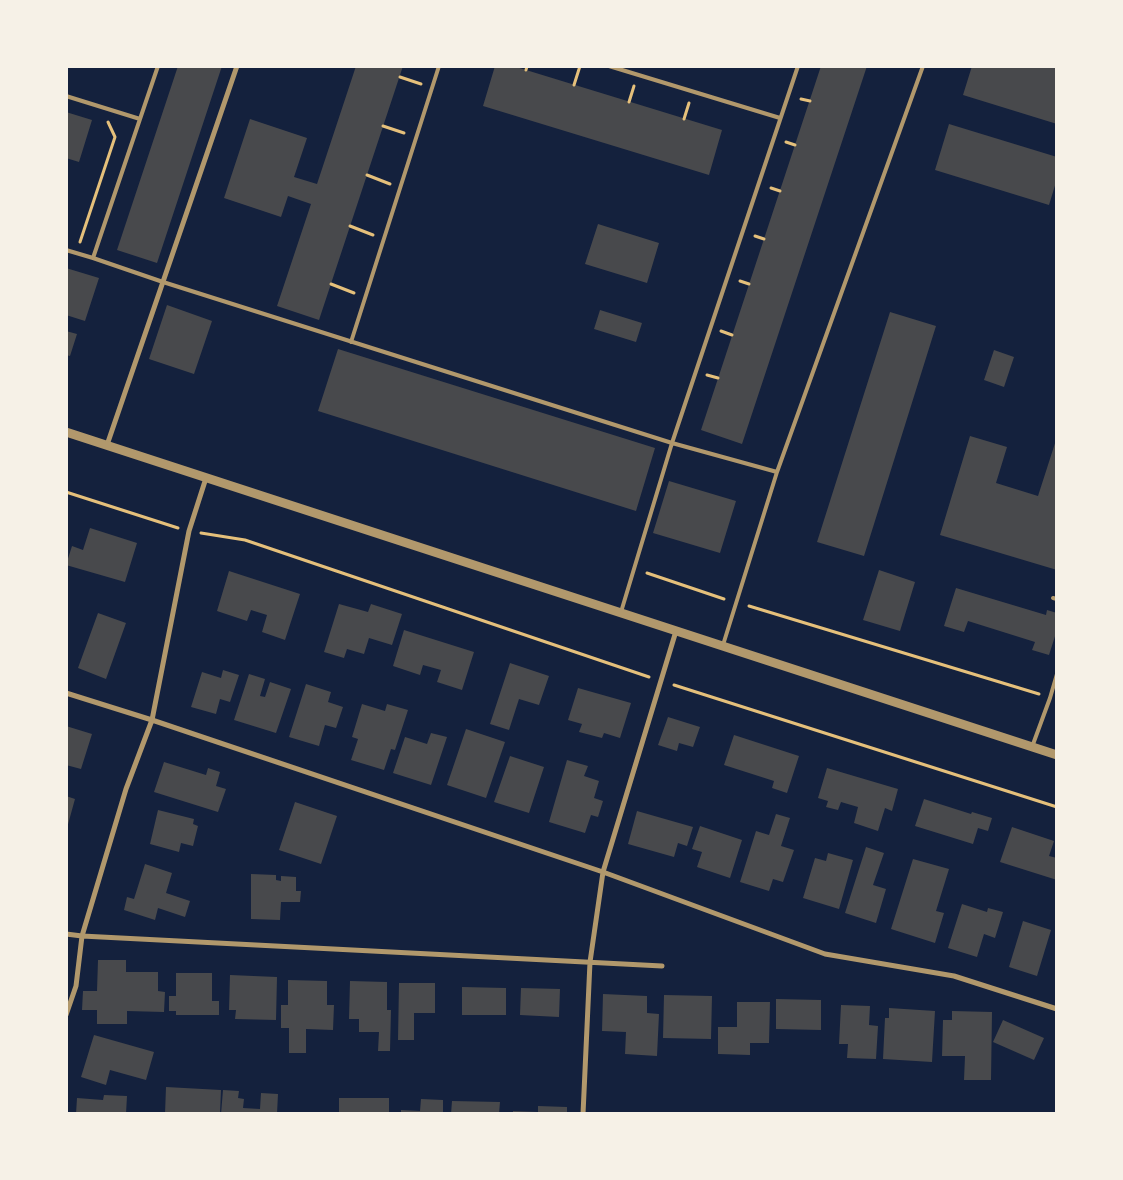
<!DOCTYPE html>
<style>
body{margin:0}
#map{position:relative;width:1123px;height:1180px;overflow:hidden;background:#14213d;font-family:"Open Sans",sans-serif}
canvas{display:block}
.frame{position:absolute;inset:0;border:68px solid #f6f1e7;pointer-events:none}
</style>
<div id="map">
<canvas width="1123" height="1180"></canvas>
<div class="frame"></div>
</div>
<script>
const g = document.querySelector('canvas').getContext('2d');
g.lineJoin = 'round';
function paint(path, color) { g.fillStyle = color; g.fill(path, 'evenodd'); }
function trace(path, color, width, dash) { g.strokeStyle = color; g.lineWidth = width; g.lineCap = dash ? 'butt' : 'round'; g.setLineDash(dash || []); g.stroke(path); }
const building = new Path2D(`
 M178,66H222L157,263L117,250Z
 M356,66H403L319,320L277,306L311,204L288,196L281,217L224,198L250,119L307,138L294,177L317,184Z
 M495,66H513L722,130L709,175L483,106Z
 M821,66H867L742,444L701,430Z
 M972,66H1057V124L963,95Z
 M66,112L92,120L79,162L66,158Z
 M949,124L1057,157V179L1049,205L935,170Z
 M598,224L659,243L647,283L585,264Z
 M66,268L99,278L85,321L66,315Z
 M167,305L212,321L194,374L149,359Z
 M600,310L642,323L636,342L594,329Z
 M890,312L936,326L864,556L817,542Z
 M66,331L77,334L70,356L66,355Z
 M338,349L655,448L636,511L318,411Z
 M994,350L1014,357L1004,387L984,380Z
 M970,436L1007,447L996,483L1038,496L1057,437V570L940,535Z
 M669,481L736,501L720,553L653,533Z
 M90,528L137,543L125,582L66,565L72,546L83,550Z
 M879,570L915,582L900,631L863,620Z
 M229,571L300,594L285,640L262,632L267,615L251,610L247,621L217,611Z
 M956,588L1046,615L1047,610L1057,613V630L1049,655L1032,650L1035,642L968,621L964,632L944,626Z
 M339,604L368,612L371,604L402,614L392,645L369,638L364,654L347,649L344,658L324,652Z
 M98,613L126,623L106,679L78,668Z
 M404,630L474,652L462,690L437,682L441,670L423,665L420,675L393,666Z
 M510,663L549,676L539,705L519,699L509,730L490,724Z
 M223,670L239,675L230,702L220,699L216,714L191,707L202,672L221,678Z
 M249,674L265,679L260,696L265,697L270,682L291,689L276,733L234,720Z
 M306,684L331,692L328,702L343,707L336,728L325,725L319,746L289,737Z
 M578,688L631,703L620,738L604,733L602,738L579,732L582,724L568,720Z
 M362,704L385,711L387,704L408,710L395,750L391,749L384,770L351,760L358,739L352,737Z
 M668,717L700,727L693,747L679,743L677,751L658,745Z
 M66,726L92,734L81,769L66,765Z
 M466,729L505,742L486,798L447,785Z
 M431,733L447,737L431,785L393,773L405,737L427,744Z
 M734,735L799,756L787,793L772,788L774,781L724,765Z
 M510,756L544,767L529,813L494,802Z
 M567,760L588,766L584,776L599,781L594,798L603,801L598,817L591,815L585,833L549,822Z
 M164,762L206,775L208,768L220,772L216,786L226,789L218,812L154,792Z
 M827,768L898,789L892,811L885,808L878,831L854,823L858,807L841,802L838,810L826,807L828,801L818,798Z
 M66,796L75,799L67,828H66Z
 M924,799L971,814L972,812L992,818L988,831L978,828L973,844L915,826Z
 M295,802L337,816L321,864L279,850Z
 M158,810L194,819L193,824L198,826L193,846L181,843L179,852L150,844Z
 M637,811L693,827L687,846L678,843L674,857L628,844Z
 M776,814L790,818L781,846L794,850L783,882L773,879L769,891L740,882L756,831L769,835Z
 M700,826L742,840L730,878L697,867L702,852L692,849Z
 M1012,827L1054,841L1049,856L1057,858V880L1000,862Z
 M866,847L884,853L873,885L886,889L876,923L845,913Z
 M828,853L853,860L839,909L803,898L815,858L826,861Z
 M913,859L949,869L936,911L944,913L935,943L891,929Z
 M145,864L172,873L166,893L190,901L185,917L158,908L155,920L124,910L127,897L134,899Z
 M251,874L276,875V880L281,881V876L296,877V891H301L300,902H281L280,920L251,919Z
 M962,904L987,912L988,908L1003,912L995,938L984,934L977,957L948,948Z
 M1023,921L1051,930L1037,976L1009,967Z
 M98,960H126V972H158V991L165,992L164,1012L127,1011V1024H97V1010H82L83,991H97Z
 M176,973H212V1001H219V1015H176V1011H169V996H176Z
 M230,975L277,977L276,1020L235,1019L236,1010H229Z
 M288,980L327,981V1005H334L333,1030L306,1029V1053H289V1028H281V1005H288Z
 M350,981L387,982V1010H391L390,1051H378L379,1032H359V1019H349Z
 M399,983H435V1013H414V1040H398Z
 M462,987L506,988V1015H462Z
 M521,988L560,989L559,1017L520,1015Z
 M603,994L647,996V1013L659,1014L657,1056L625,1054L626,1032L602,1031Z
 M664,995L712,996L711,1039L663,1038Z
 M776,999L821,1000V1030L776,1029Z
 M737,1002H770L769,1043H750V1055L718,1054V1027H737Z
 M841,1005L870,1006L869,1025L878,1026L876,1059L847,1058L848,1044H839Z
 M889,1008L935,1011L932,1062L883,1059L885,1018H889Z
 M952,1011L992,1012L991,1080H964L965,1056H942L943,1020H952Z
 M1003,1020L1044,1038L1034,1060L993,1042Z
 M94,1035L154,1052L146,1080L110,1070L106,1085L81,1077Z
 M166,1087L221,1090L220,1114H165Z
 M223,1090L239,1091L238,1098L244,1099L243,1108L260,1109L261,1093L278,1094L277,1114H221Z
 M104,1095L127,1096L126,1114H76L77,1098L103,1100Z
 M339,1098H389V1114H339Z
 M421,1099L443,1100V1114H401V1110L420,1111Z
 M452,1101L500,1102L499,1114H451Z
 M538,1106L567,1107V1114H513V1111L538,1112Z`);
const path = new Path2D(`
 M526,70L527,66
 M400,77L421,84
 M574,85L580,66
 M801,99L810,101
 M629,102L634,86
 M684,119L689,103
 M383,126L404,133
 M786,142L795,145
 M367,175L390,184
 M771,188L780,191
 M350,226L373,235
 M755,236L764,239
 M80,242L115,137L108,122
 M740,281L749,284
 M331,284L354,293
 M721,331L732,335
 M707,375L718,378
 M66,492L178,528
 M201,533L245,540L649,677
 M647,573L724,599
 M749,606L1039,694
 M674,685L1057,807`);
const service = new Path2D(`
 M609,66L780,118
 M66,96L140,119L93,258L66,250
 M140,119L158,66
 M93,258L163,282L672,443L777,472
 M351,342L439,66
 M1053,598L1057,599
 M621,612L672,443L798,66
 M723,645L777,472L923,66
 M1032,747L1050,698L1057,674`);
const minor = new Path2D(`
 M107,445L237,66
 M66,693L152,720L603,872L825,954L954,976L1057,1009
 M66,934L82,936L662,966
 M66,1015L76,986L82,936L126,789L152,720L189,531L206,478
 M583,1114L590,962L603,872L676,631`);
const tertiary = new Path2D(`
 M66,432L1057,755`);
paint(building, '#48494c');
trace(path, '#e5c07b', 3);
trace(service, '#b1986c', 4);
trace(minor, '#b1986c', 5);
trace(tertiary, '#b1986c', 9);
</script>
